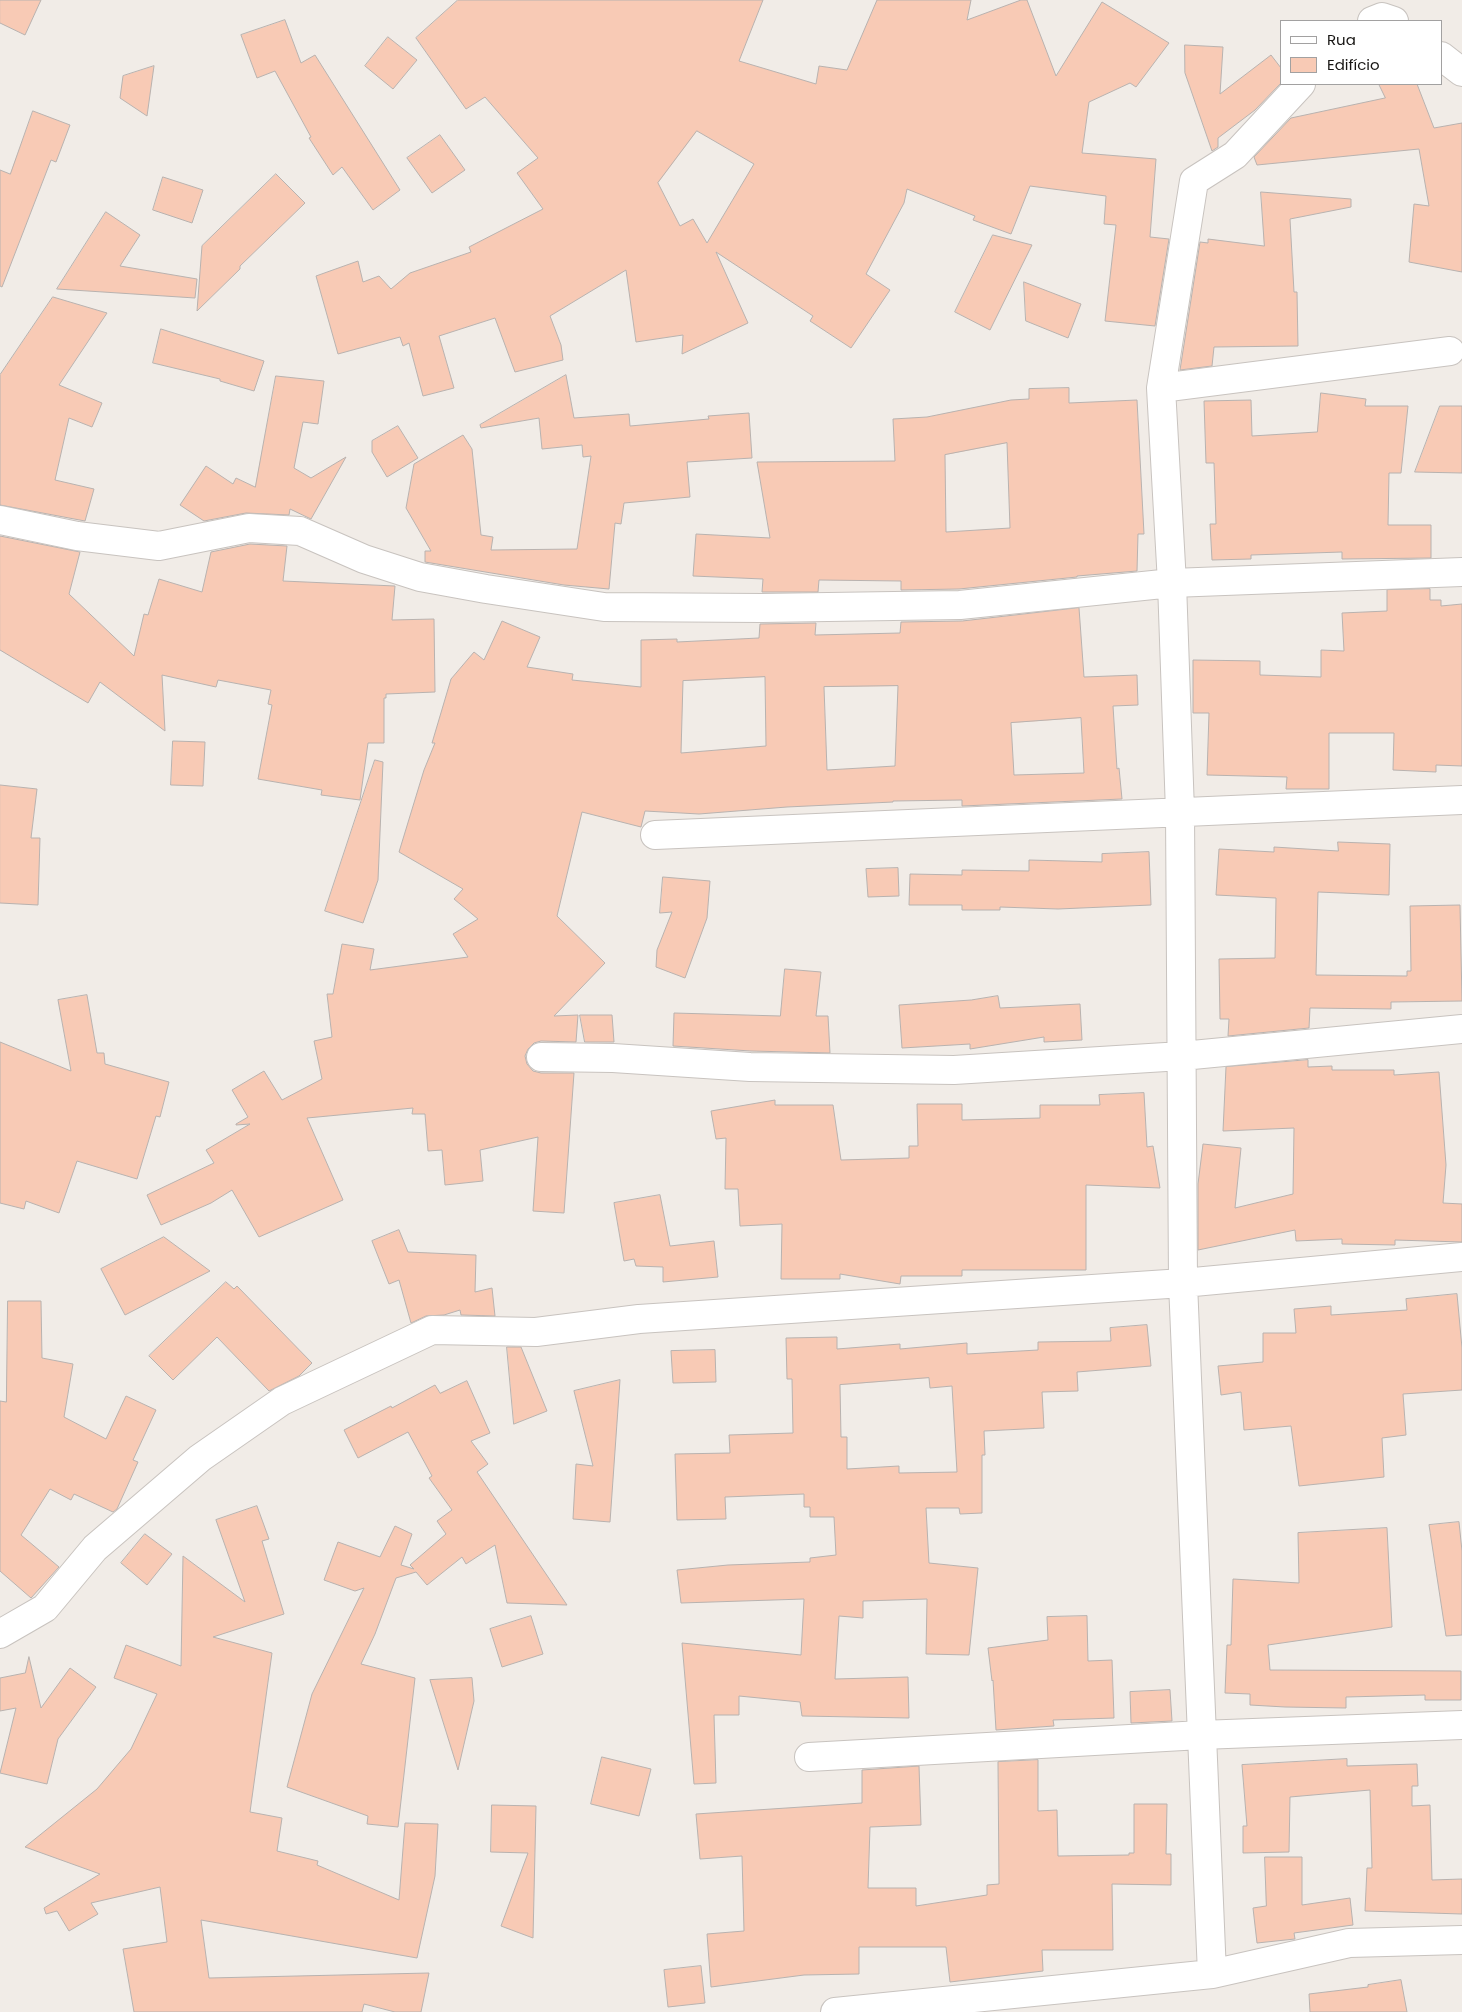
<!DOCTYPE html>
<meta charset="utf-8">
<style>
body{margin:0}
#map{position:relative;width:1462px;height:2012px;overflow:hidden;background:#f1ece7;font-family:Poppins,sans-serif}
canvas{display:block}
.legend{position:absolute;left:1280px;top:20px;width:162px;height:65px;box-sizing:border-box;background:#fff;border:1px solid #a2a1a1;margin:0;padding:6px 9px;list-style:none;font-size:15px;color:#171513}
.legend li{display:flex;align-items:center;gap:10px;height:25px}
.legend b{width:25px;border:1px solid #a2a1a1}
</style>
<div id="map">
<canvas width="1462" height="2012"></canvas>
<ul class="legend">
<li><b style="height:6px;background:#fff"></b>Rua</li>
<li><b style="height:14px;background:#f8cab5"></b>Edifício</li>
</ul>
</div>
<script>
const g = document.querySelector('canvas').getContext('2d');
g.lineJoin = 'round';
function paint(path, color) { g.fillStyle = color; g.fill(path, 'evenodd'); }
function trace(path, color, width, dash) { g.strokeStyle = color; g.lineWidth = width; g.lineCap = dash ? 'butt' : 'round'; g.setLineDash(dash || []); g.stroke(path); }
const building = new Path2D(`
 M0,0H41L25,35L0,23Z
 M458,0H763L739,61L816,84L819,66L847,70L877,0H971L967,20L1021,0H1027L1056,76L1102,2L1169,43L1136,87L1130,83L1089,102L1082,153L1156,159L1150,237L1169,239L1155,326L1105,321L1116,225L1104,224L1106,196L1030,186L1011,234L973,220L975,216L907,189L904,203L866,274L890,290L851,348L810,321L813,316L716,252L748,323L682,354L683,335L636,342L626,270L550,316L561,345L563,360L515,372L495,318L439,336L454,388L423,396L409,343L403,346L400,337L338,354L316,276L358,261L363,282L379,276L391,289L410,273L471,252L469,247L543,209L517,173L538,158L485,97L466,109L416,38ZM697,131L754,164L707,243L693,219L680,226L658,183Z
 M285,20L301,63L315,55L400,190L373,210L342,167L333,175L309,138L311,137L275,71L257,78L241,35Z
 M388,37L417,60L393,89L365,66Z
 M1185,45L1223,47L1220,94L1271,55L1281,68V83L1255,110L1218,138V147L1212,151L1185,73Z
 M154,66L147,116L120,98L123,76Z
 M1379,84H1417L1434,128L1462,123V272L1409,262L1414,204L1429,206L1419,149L1257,165L1254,157L1291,118L1385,98Z
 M33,111L70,125L56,162L51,160L2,287L0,286V170L10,174Z
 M440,135L465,170L432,193L407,158Z
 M276,174L305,203L240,266V269L197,311L202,246Z
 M163,177L203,190L192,223L153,210Z
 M1261,192L1351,199V207L1290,219L1294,292H1297L1298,346L1214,347L1212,366L1180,370L1200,242L1208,243V239L1264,246Z
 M106,212L140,235L120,266L197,279L195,298L57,289Z
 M993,235L1032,245L990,330L955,312Z
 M1024,282L1081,304L1068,338L1026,321Z
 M53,297L107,313L59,385L102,403L92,427L69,418L55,480L94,489L85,521L0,505V375Z
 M161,329L264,361L254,391L220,381V379L153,363Z
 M566,375L574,418L629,414L630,426L709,419L708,416L749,413L752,458L687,462L690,497L624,503L621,524L615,523L609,589L564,585L425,562V551H431L406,508L414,464L463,435L472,449L481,535L493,537L491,550L577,549L591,456L583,457L582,445L542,449L539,418L481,428L480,425Z
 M276,376L324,381L318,424L303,422L294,468L311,478L346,457L311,519L290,509L289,515L246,513L204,521L180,505L206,466L233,484L236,478L255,487Z
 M1069,388V403L1137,400L1144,534H1138L1137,571L1077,576V577L959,589L901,590V581L819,580L818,592H762L763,579L693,576L696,534L770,538L757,462L895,461L893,419L927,417L1011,400L1029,399V389ZM1007,443L1010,528L946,532L945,455Z
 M1321,393L1366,399L1365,406H1408L1401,473H1389L1388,525H1431V558L1342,559V552L1251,555V559L1212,560L1210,524H1216L1214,463H1206L1204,401L1251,400L1252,436L1317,432Z
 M1440,406H1462V473L1415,472Z
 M398,426L418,458L387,477L372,452V441Z
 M0,536L80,552L69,594L134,656L144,614L148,615L159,579L202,592L211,552L250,544L287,546L283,581L395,586L392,620L434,619L435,692L386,694V698H384V743H368L360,800L321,795L322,790L258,779L272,705L268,704L271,690L218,680L216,687L162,675L165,731L100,682L88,703L0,650Z
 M1430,589V600H1441V606L1462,604V766L1436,765V772L1393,770L1394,733H1329V789H1286L1287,777L1207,775L1209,713H1193V660L1260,661V675L1321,677V650L1344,651L1342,613L1387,611V590Z
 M1079,608L1084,677L1137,675L1138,705L1113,706L1117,769L1119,768L1122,799L962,806V800L893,801V802L787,807L699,814L645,811L641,827L582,812L557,916L605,963L554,1016L578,1015L576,1042L541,1041L534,1043L528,1049L525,1056L527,1064L533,1071L541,1073H574L564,1213L533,1211L538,1137L480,1150L483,1181L445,1185L442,1150L428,1151L425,1114H412L413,1108L307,1118L343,1200L259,1237L232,1190L211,1203L161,1225L147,1195L214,1163L206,1150L250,1124L236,1125V1124L248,1117L232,1090L264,1071L282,1100L322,1079L314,1041L332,1037L327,994H333L342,944L374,949L370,970L468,957L453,934L478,919L454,899L463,889L399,852L424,770L435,743H432L451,679L474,652L484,660L502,621L540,637L527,667L573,674L572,680L641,687V640L677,639V642L759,638L760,624L816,623L815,635L900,633L901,622L962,621ZM765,677L766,746L681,753L683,681ZM898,686L895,766L827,770L824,687ZM1081,718L1084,773L1014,775L1011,723Z
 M173,741L205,742L203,786L171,785Z
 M375,760L383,762L378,880L363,923L325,911Z
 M0,785L37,789L31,838H40L38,905L0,903Z
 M1338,842L1390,844L1389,895L1318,892L1316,975L1407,976V971H1411L1410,906L1460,905L1462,1001L1391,1002V1009L1310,1008L1309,1028L1228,1036L1229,1019H1220L1219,959L1275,958L1276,898L1216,895L1219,849L1274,852V847L1338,851Z
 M1149,852L1151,905L1058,909L1000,907V910H962V905H909L910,874L962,875V870L1029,871V860L1102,862V854Z
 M898,868L899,896L868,897L866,869Z
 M663,877L710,881L707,918L685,978L656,967L657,950L672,912L660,913Z
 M785,969L821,972L816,1016H828L830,1053L751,1051L673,1046L674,1013L780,1016Z
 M87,995L97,1053H104L105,1064L169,1082L160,1117L156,1116L137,1179L77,1161L59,1213L26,1201L24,1209L0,1203V1042L71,1071L58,1000Z
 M998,996L1000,1008L1080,1004L1082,1040L1044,1042V1037L970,1049V1044L902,1048L899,1005L971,1000Z
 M580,1015H612L614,1042H585Z
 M1308,1060V1067L1332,1066V1070H1394V1075L1439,1072L1446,1165L1443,1203L1462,1204V1242L1395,1240V1245L1342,1244V1239L1296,1241L1295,1230L1198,1250V1184L1203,1144L1241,1148L1235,1208L1293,1194L1294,1128L1223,1131L1226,1067Z
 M1144,1093L1147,1147L1153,1146L1160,1188L1086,1185V1270H962V1276H901L900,1284L840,1274V1279H781L782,1224L740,1226L738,1189H725L726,1138L716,1139L711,1111L775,1100V1105H833L841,1160L909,1158V1146H918L917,1104H962V1120L1040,1118V1105H1100L1099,1095Z
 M660,1195L670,1246L714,1241L718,1277L663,1282V1267L636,1266L634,1259L624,1261L614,1203Z
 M399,1230L408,1252L476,1255L475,1292L492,1288L495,1316L461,1315L460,1310L444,1315L426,1316L411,1323L399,1280L389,1284L372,1241Z
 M164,1237L210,1271L125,1315L101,1269Z
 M226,1282L234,1289L237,1286L312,1363L299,1376L269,1391L217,1337L173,1380L149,1356Z
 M1457,1294L1462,1348V1390L1403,1394L1406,1435L1382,1438L1384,1477L1299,1486L1291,1426L1244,1430L1241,1392L1221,1395L1218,1366L1263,1362V1333H1296L1294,1309L1331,1306V1315L1407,1310L1406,1299Z
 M8,1301H41L42,1358L73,1364L64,1417L106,1439L126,1396L156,1410L133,1460L138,1462L117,1509L113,1512L74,1494L71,1500L50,1489L21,1535L59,1567L31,1598L0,1571V1401L6,1402Z
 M1147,1325L1151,1366L1077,1372L1078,1391L1042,1392L1044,1428L984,1431L985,1455H982V1513L960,1514L959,1508H926L929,1563L978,1568L969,1655L926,1654L927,1599L863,1601V1618L839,1616L835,1679L908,1677L909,1718L802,1716L800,1702L739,1696V1715H714L716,1783L694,1784L682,1643L801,1655L804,1599L681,1603L677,1570L728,1565L810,1562V1558L836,1555L834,1517H810V1507H804V1494L725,1497L726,1519L677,1520L675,1454L730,1453L729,1435L793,1433L792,1379H787L786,1338L837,1337V1349L900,1344V1349L967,1343V1354L1038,1350V1342L1111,1341L1110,1328ZM929,1378L930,1388L952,1386L957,1472L899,1473V1466L847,1469V1437H841L840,1385Z
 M507,1347H521L547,1411L514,1424Z
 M715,1350L716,1382L673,1383L671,1351Z
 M620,1380L610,1522L573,1519L576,1464L593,1466L574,1391Z
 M467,1381L490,1433L471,1441L488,1464L477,1472L567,1605L507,1603L495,1545L466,1564L462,1557L427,1585L416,1572L396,1578L375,1634L361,1664L415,1678L398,1827L367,1824L368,1816L287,1787L312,1694L364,1588L355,1591L324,1580L338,1542L380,1557L395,1526L412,1534L401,1565L414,1569L410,1565L446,1534L437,1521L452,1510L429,1478L432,1476L408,1432L358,1458L344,1430L391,1406L392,1408L435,1385L440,1393Z
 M257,1506L269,1539L262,1541L284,1614L213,1637L272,1653L250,1812L282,1818L277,1851L318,1861L317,1865L399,1900L405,1823L438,1824L435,1876L417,1958L201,1920L209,1978L429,1973L421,2012H395L364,2004L362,2012H134L123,1949L167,1942L160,1887L91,1903L98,1914L69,1931L57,1911L46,1914L44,1908L100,1874L25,1847L97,1789L131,1749L157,1694L114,1678L126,1645L181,1666L183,1556L245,1602L216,1520Z
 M1459,1522L1462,1551V1635L1446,1636L1429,1525Z
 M1387,1528L1392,1627L1268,1645L1270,1670L1461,1671V1700H1425V1695L1346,1697V1708L1285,1707L1250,1705V1694L1225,1693L1227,1645H1231L1233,1579L1299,1583L1298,1533Z
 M145,1534L172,1554L147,1585L121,1563Z
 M531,1616L543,1654L502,1667L490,1629Z
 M1087,1616L1088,1661L1112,1660L1114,1718L1053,1720L1054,1726L996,1730L993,1680L992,1681L988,1648L1048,1640L1047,1617Z
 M29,1657L41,1708L70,1668L96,1687L58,1739L47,1784L0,1773L16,1708L0,1711V1678L25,1673Z
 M472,1678L474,1701L458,1770L430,1680Z
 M1170,1690L1172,1721L1131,1723L1130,1692Z
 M602,1757L651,1769L639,1816L591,1804Z
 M1347,1759V1766L1417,1764L1418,1786H1412V1806L1430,1805L1432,1880L1462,1879V1914L1365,1911L1367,1868H1372L1370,1790L1290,1797L1289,1852L1243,1853V1826H1247L1242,1765Z
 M1038,1760V1811L1057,1810L1058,1856L1129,1855V1853H1134V1804H1167L1166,1854H1171V1885L1112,1884L1113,1950H1042L1043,1971L950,1982L946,1947H859V1974L804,1975L711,1987L707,1934L744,1931L742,1856L700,1859L696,1814L862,1803V1770L919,1766L921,1825L870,1827L868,1888H916V1906L987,1895V1885L999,1884L998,1762Z
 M492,1805L536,1806L533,1938L501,1926L528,1853L491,1852Z
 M1265,1857H1302V1905L1350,1898L1353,1925L1294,1933L1295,1939L1257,1943L1253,1908L1266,1906Z
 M701,1966L705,2003L668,2007L664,1970Z
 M1401,1980L1407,2012H1310L1309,1994L1368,1987V1985Z`);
const street = new Path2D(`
 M1372,21L1382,17L1394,21
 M1441,56L1462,72
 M1161,388L1450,351
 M0,520L77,536L159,546L249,528L300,531L364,559L420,577L486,589L604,607L762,608L960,605L1172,583L1462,572
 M655,835L1462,800
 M541,1057L613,1058L750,1067L954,1070L1182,1056L1462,1029
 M0,1634L45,1608L95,1548L200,1458L282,1401L432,1330L536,1332L639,1319L1183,1283L1462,1257
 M809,1757L1201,1735L1462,1725
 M1212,1974L1349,1943L1462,1940
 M835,2012L1212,1974L1183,1283L1180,812L1172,583L1161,388L1194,181L1235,155L1301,84`);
paint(building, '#f8cab5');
trace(building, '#b8b2af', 1);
trace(street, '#c8c3bf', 30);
trace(street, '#fff', 28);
</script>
